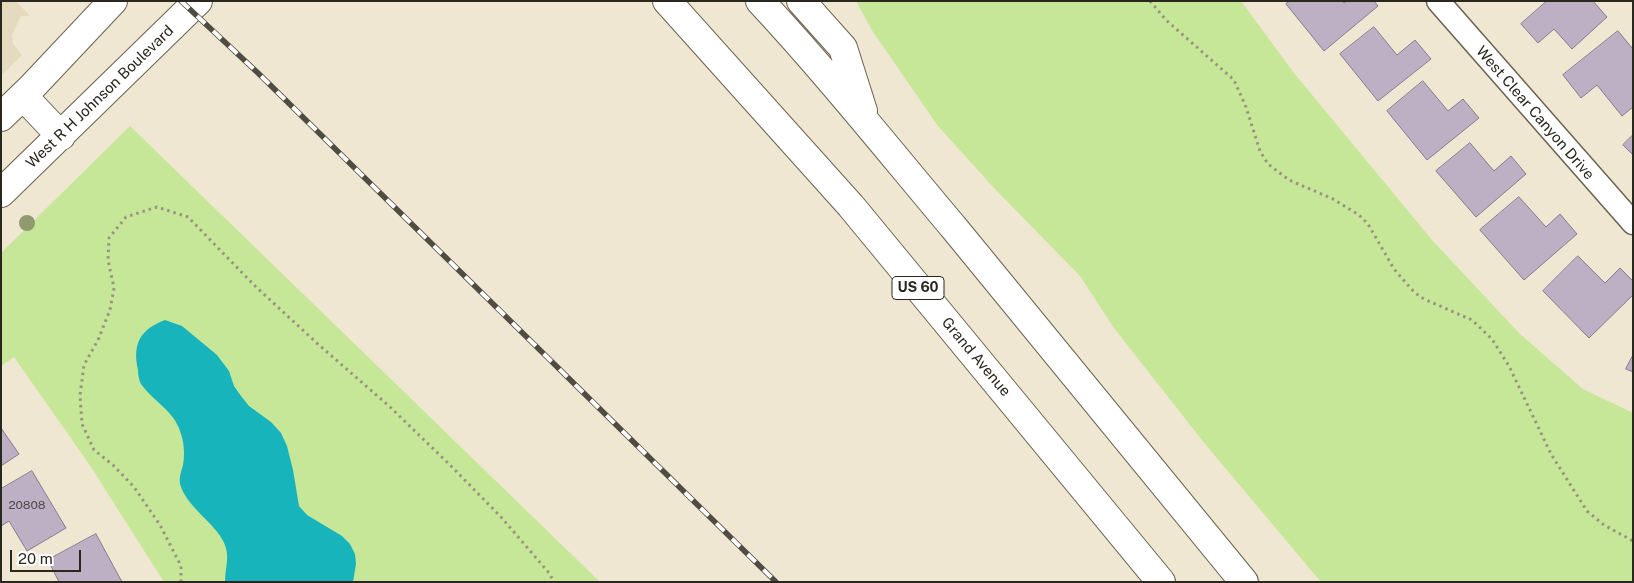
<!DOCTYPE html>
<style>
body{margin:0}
#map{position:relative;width:1634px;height:583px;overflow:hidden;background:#efe7d1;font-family:"Public Sans",sans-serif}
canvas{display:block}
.frame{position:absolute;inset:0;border:2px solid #2a271f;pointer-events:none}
.scale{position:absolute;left:10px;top:550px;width:71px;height:22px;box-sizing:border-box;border:2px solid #2a271f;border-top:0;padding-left:6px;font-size:15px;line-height:18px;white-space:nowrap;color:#2a271f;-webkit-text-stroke:4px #fff;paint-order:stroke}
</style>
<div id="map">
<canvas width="1634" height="583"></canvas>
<div class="frame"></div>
<div class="scale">20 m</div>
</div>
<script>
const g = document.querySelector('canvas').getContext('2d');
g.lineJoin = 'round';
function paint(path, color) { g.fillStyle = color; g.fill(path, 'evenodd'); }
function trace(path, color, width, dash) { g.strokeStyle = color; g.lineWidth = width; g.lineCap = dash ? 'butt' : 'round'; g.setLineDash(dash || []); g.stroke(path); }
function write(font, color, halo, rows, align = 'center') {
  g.font = font + ' "Public Sans",sans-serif'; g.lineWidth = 4; g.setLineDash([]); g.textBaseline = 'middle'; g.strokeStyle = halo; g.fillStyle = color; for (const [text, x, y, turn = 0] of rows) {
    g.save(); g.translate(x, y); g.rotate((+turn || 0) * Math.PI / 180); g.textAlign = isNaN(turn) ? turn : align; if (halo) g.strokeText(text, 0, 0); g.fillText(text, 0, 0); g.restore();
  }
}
const built = new Path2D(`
 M1,1H16L30,16H21L12,35L13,44L22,55L1,76Z`);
const green = new Path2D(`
 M856,1H1241L1294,73L1432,240L1519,333L1583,389L1633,413V582H1321L1205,444L1114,328L1080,276L994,188L938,126L873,32Z
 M130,126L600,582H164L89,464L14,357L1,366V253Z`);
const water = new Path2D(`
 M165,320L182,326L217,355L229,371L234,386L241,396L249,406L271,422L281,433L287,446L293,470L299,506L307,515L342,536L350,544L355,554L356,564L353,582H225C225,570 229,559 226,548C220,526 190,511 181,487C178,479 181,473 183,465C185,454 184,441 180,431C174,411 153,401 141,384C139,381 138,374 138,370C132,343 141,329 165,320Z`);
const building = new Path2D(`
 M1290,1H1343L1344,3L1347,1H1374L1378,6L1324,51L1286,4Z
 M1547,1H1593L1607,17L1572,49L1554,29L1538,43L1521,24Z
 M1374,27L1397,55L1415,40L1431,59L1378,101L1340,54Z
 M1618,31L1633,49V107L1622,116L1597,85L1581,98L1563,75Z
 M1423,81L1448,111L1463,99L1479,118L1427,160L1387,111Z
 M1633,135V155L1623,145Z
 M1470,143L1494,171L1511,156L1526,174L1476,217L1436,171Z
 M1519,197L1546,227L1560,214L1577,234L1524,280L1480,230Z
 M1578,256L1605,283L1620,268L1633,281V295L1589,338L1543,291Z
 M1633,355V372L1626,369Z
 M1,428L19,454L1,466Z
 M32,471L66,528L27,551L9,521L1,526V489Z
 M96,534L122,582H59L48,560Z`);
const path = new Path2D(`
 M1150,1L1166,20L1234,80L1246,107L1260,151L1268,164L1289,180L1333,199L1359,215L1368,224L1394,269L1414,292L1424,299L1472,320L1492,339L1509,366L1551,454L1587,511L1604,525L1633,541
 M181,582V566L160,525L134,487L113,465L94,450L82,424L80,395L84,365L98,340L110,310L114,288L108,260L109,238L126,217L157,207L188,217L255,286L319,345L389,406L450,465L501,517L549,573L554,582`);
const street = new Path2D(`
 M1438,1L1633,223`);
const secondary = new Path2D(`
 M23,96L61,136
 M1,117L31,88L113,1
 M1,193L198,1`);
const highway = new Path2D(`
 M667,1L851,206L1161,582
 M760,1C828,74 891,153 955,229C1052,346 1148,464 1244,582
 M801,1L843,48L863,111`);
const rail = new Path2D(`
 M181,1L258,73L776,582`);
const trees = [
 [27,223]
];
const numberNames = [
 ["20808",27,505]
];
const shields = [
 [918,288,52]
];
const shieldNames = [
 ["US 60",918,288]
];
const streetNames = [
 ["West R H Johnson Boulevard",100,97,-44],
 ["West Clear Canyon Drive",1535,113,49],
 ["Grand Avenue",976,357,50]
];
paint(built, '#e5dabe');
paint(green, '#c6e797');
paint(water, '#18b4bb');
paint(building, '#bdb0c4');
trace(building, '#867a8d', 1);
trace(street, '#6a624f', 25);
trace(secondary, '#6a624f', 30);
trace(highway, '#6a624f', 30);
trace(path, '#999383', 3, [2.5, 4]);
trace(street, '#fff', 22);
trace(secondary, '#fff', 28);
trace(highway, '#fff', 28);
trace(rail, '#504c42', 5.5);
trace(rail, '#fff', 4, [11]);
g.fillStyle = '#91996f';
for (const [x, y] of trees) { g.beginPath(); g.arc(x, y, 8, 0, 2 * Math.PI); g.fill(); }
write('12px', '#4f4948', null, numberNames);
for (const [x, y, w] of shields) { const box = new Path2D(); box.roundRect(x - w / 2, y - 11.5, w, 23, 4); g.fillStyle = '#fff'; g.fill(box); trace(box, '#2a271f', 1); }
write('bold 14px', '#2a271f', null, shieldNames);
write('15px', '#2a271f', '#fff', streetNames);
</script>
